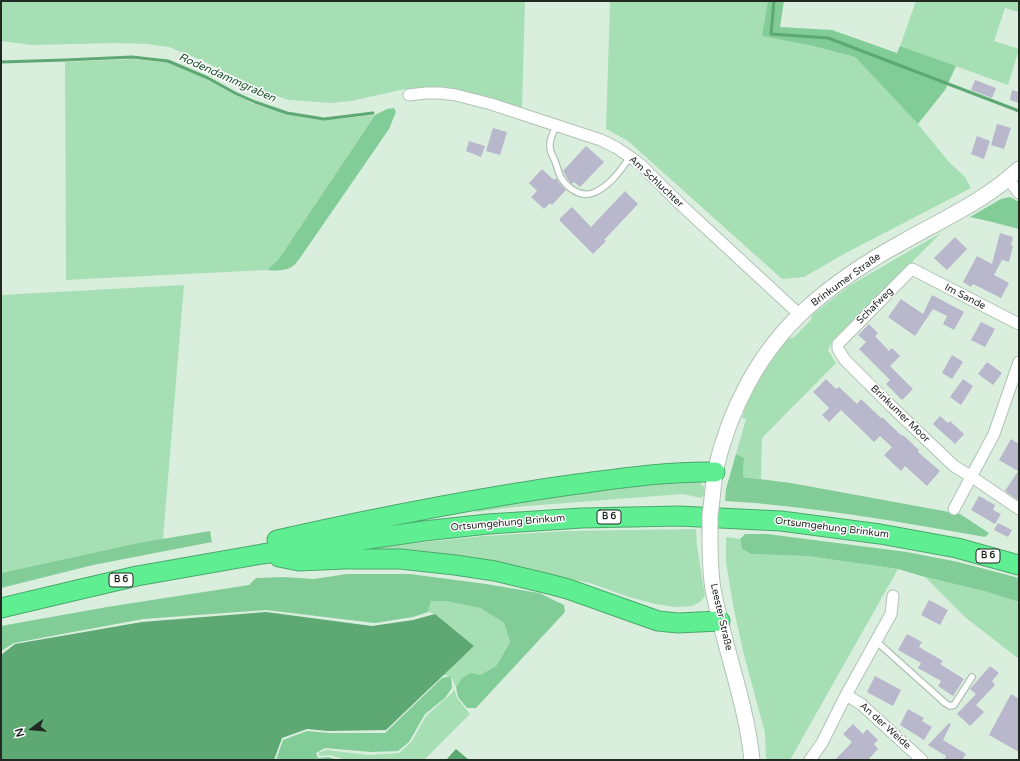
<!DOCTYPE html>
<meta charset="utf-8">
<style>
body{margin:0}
#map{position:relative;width:1020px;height:761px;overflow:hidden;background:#daeede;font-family:"Varela Round",sans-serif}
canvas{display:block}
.frame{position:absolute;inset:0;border:2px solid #222923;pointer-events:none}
.north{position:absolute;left:12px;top:709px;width:40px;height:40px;-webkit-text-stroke:3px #fff;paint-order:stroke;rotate:254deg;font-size:11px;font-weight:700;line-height:16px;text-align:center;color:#222923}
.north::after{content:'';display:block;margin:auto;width:14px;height:18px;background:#222923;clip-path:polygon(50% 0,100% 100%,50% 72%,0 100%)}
</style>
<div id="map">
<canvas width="1020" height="761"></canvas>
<div class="frame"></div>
<div class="north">N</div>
</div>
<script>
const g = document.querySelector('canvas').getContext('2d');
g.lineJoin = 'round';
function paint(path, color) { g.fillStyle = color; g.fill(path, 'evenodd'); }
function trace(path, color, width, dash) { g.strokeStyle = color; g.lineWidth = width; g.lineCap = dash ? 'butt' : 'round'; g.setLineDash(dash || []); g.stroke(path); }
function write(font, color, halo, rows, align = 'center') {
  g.font = font + ' "Varela Round",sans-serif'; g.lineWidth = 3; g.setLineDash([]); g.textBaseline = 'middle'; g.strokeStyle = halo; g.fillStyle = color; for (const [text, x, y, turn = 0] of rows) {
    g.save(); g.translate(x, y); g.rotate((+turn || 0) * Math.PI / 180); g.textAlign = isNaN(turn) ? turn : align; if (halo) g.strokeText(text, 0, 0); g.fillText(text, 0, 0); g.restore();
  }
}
const green = new Path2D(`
 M1,1H525L522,108L479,95L434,87L405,89L351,101L331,103L289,100L270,94L201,60L169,47L147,44L120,43L32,45L1,41Z
 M610,1H768L763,36L813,46L855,57L918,124L949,162L965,177L971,188L844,254L804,277L782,279L628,141L606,129Z
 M916,1H1019V12L1005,8L994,41L1019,49L1008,85L900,46Z
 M131,59L167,62L207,79L254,104L287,114L323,120L375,115L278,260L267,270L66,280L65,62Z
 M941,233L833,340L828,350L836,363L762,438L761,479L743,477L744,458L736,454L746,419L742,418L749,398L757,382L766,367L788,339L794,337L811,320L812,315L849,286L916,247Z
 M184,285L163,539L1,573V295Z
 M700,482L704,487L705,494L701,498L683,494L514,507L477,512L476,510L479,507L646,484Z
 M696,529L697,546L705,596L700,602L692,606L676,607L655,604L629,597L590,583L480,561L359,549L484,536L566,531Z
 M726,537L740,539L742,549L751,554L807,556L898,569L790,760H766L765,733L743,651L734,610L726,563Z
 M925,577L984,591L1019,602V659L966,618Z
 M431,601H445L480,608L504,623L510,642L496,666L480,675L462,678L456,687L451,676L443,675L474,646L435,614L428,612Z
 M454,689L457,698L470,714L424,760H345L330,755L320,756L318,753L326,750L369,755L399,753L412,741L426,716L452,693Z`);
const forest = new Path2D(`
 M768,1H784L780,27L832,30L897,53L900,46L956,66L945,90L918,124L855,57L813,46L762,36Z
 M394,108L396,112L389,129L300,258C298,260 296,264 293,266C286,271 275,271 267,270L278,260L375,115L387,109Z
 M1010,197L1019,202V229L992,222L970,217L1001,199Z
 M736,454L744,458L743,477L791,483L960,514L989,533L985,537C899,522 813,506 725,501L726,489Z
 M210,531L212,542L93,565L1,588V573L139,543Z
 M745,534H767L907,552L958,562L1019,578V602L984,591L925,577L898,569L807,556L751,554L742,549L740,539Z
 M347,574H410L486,584L539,593L564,605L565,612L476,708H467L458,697L456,687L462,678L471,673L480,675L496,666L510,642L504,623L480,608L445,601H431L428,612L413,617L375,623L266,610L143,619L14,643L1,651V626L107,607L249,585L256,578L283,577L314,579Z
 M451,676L452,688L445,698L425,714L409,742L398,751L371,752L325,748L316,753L318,758L328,757L338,760H276L283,740L307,731L329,733H385L442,678Z`);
const water = new Path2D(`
 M266,612L372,626L413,620L435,614L474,646L386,730L328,731L307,729L282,738L274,760H1V655L15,644L142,622Z
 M456,749L469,760H446Z`);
const stream = new Path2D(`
 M774,1L771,34L828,38L1019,111
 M1,62L65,60L132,57L168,61L208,78L235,93L255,102L287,113L324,119L373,113`);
const building = new Path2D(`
 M975,80L996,88L992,98L971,90Z
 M1012,90L1019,92V103L1010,100Z
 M997,124L1011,128L1004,149L991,145Z
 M493,128L507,132L500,155L486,151Z
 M977,136L990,141L984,159L971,154Z
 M469,141L485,146L481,157L466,151Z
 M586,146L604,162L580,187L574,182L572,184L569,181L563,171Z
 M542,169L554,180L556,178L559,183L566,190L552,205L550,203L544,209L531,197L537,191L529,183Z
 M625,191L638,204L604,240L606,241L593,254L560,221V218L572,207L591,227Z
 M1000,233L1013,237L1011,245L1013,246L1009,262L1002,260L994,275L1009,283L1001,298L973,284L971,287L963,282L977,256L992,264Z
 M955,237L967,249L947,270L934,258Z
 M932,295L964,312L954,330L943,324L947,316L933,309L915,336L888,317L901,299L923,314Z
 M981,322L995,329L985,347L971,340Z
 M869,324L878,333L875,336L889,351L892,348L900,356L890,366L913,389L902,400L886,384L890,380L859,349L866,342L858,335Z
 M952,355L963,362L952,379L942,373Z
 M987,362L1002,373L993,385L978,374Z
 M826,379L836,389L839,387L857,404L861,399L881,418L882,417L902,436L903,435L919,450L918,452L940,471L927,486L905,466L901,471L884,455L892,447L880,436L874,442L841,410L829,422L822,415L829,408L813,392Z
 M963,379L973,386L961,405L950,397Z
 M940,416L948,423L950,421L964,434L955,444L933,424Z
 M1011,439L1019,444V501L1005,491L1018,471L999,460Z
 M979,496L995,505L993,510L1001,514L995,524L971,510Z
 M998,523L1012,530L1008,537L994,530Z
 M929,600L948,610L940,625L921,615Z
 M907,634L922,642L919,647L943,661L940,664L964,679L953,696L938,686L941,681L918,668L921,663L898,650Z
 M990,666L999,673L992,681L995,685L976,705L984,712L970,726L957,714L976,694L970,689Z
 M875,676L901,690L893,706L867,692Z
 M1011,694L1019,699V752L989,735Z
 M908,709L924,718L922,721L932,727L924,740L900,725Z
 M949,723L951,724L943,740L966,754L962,760H944L946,756L928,745Z
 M853,724L863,734L867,729L878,740L874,744L878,749L868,760H835L852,742L843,734Z`);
const lane = new Path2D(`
 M556,126C553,132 549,140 550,147C550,152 553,156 555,161C557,166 558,171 560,176C566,187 580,198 593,193C609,187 621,170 630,157
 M876,641L945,703L950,706L954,705L972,677`);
const street = new Path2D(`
 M409,95L426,93H440L456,95L491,104L601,140L617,148L640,164L679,203L800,315
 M1008,179L1019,193
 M1019,324L912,269L839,343L838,344V349L845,360L891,406L954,466L972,477L1019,509
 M954,509L994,434L1019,362
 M846,695L861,704L922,760
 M810,760L822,743L846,695L891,614L893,596`);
const secondary = new Path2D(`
 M712,499C713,490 714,481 715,472C729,410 759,351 807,308C835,283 868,261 901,243C941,220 985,201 1019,169
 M710,534C710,553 710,571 713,589C724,647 746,702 752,760`);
const highway = new Path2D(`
 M277,540C376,518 476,498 577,484C623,478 669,471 715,472
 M279,557L299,561L344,559H400L455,565L495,571L549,584L568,589L658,621L678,623L720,621
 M1,608L77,590L137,576L262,554L424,531L488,524L582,518L679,516L781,521L880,534L957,548L1019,565`);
const secondaryBridge = new Path2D(`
 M710,534V516L712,499`);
const shields = [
 [609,517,24],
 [988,556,24],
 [121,580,24]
];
const shieldNames = [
 ["B 6",609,517],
 ["B 6",988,556],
 ["B 6",121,580]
];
const streetNames = [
 ["Am Schluchter",656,182,43],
 ["Brinkumer Straße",846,280,-36],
 ["Im Sande",965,297,27],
 ["Schafweg",875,306,-45],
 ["Brinkumer Moor",900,414,44],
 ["Ortsumgehung Brinkum",508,523,-5],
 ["Ortsumgehung Brinkum",832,528,7],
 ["Leester Straße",721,617,77],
 ["An der Weide",885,726,42]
];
const waterNames = [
 ["Rodendammgraben",227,78,24]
];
paint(green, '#a7dfb5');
paint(forest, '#82cc97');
paint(water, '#5ea874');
trace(stream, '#5ea874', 3);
paint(building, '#b9b7cc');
trace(lane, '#afc3b4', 8);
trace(street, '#afc3b4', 13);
trace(secondary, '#afc3b4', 17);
trace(highway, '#4aa96b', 21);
trace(lane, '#fff', 5.5);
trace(street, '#fff', 11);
trace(secondary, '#fff', 15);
trace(highway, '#60ee92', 19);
trace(secondaryBridge, '#afc3b4', 17, []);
trace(secondaryBridge, '#fff', 15);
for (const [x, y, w] of shields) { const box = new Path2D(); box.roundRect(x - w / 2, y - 7, w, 14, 3); g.fillStyle = '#fff'; g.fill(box); trace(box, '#222923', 1); }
write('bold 9px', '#222923', null, shieldNames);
write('10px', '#222923', '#fff', streetNames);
write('italic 11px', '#19502d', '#fff', waterNames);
</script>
